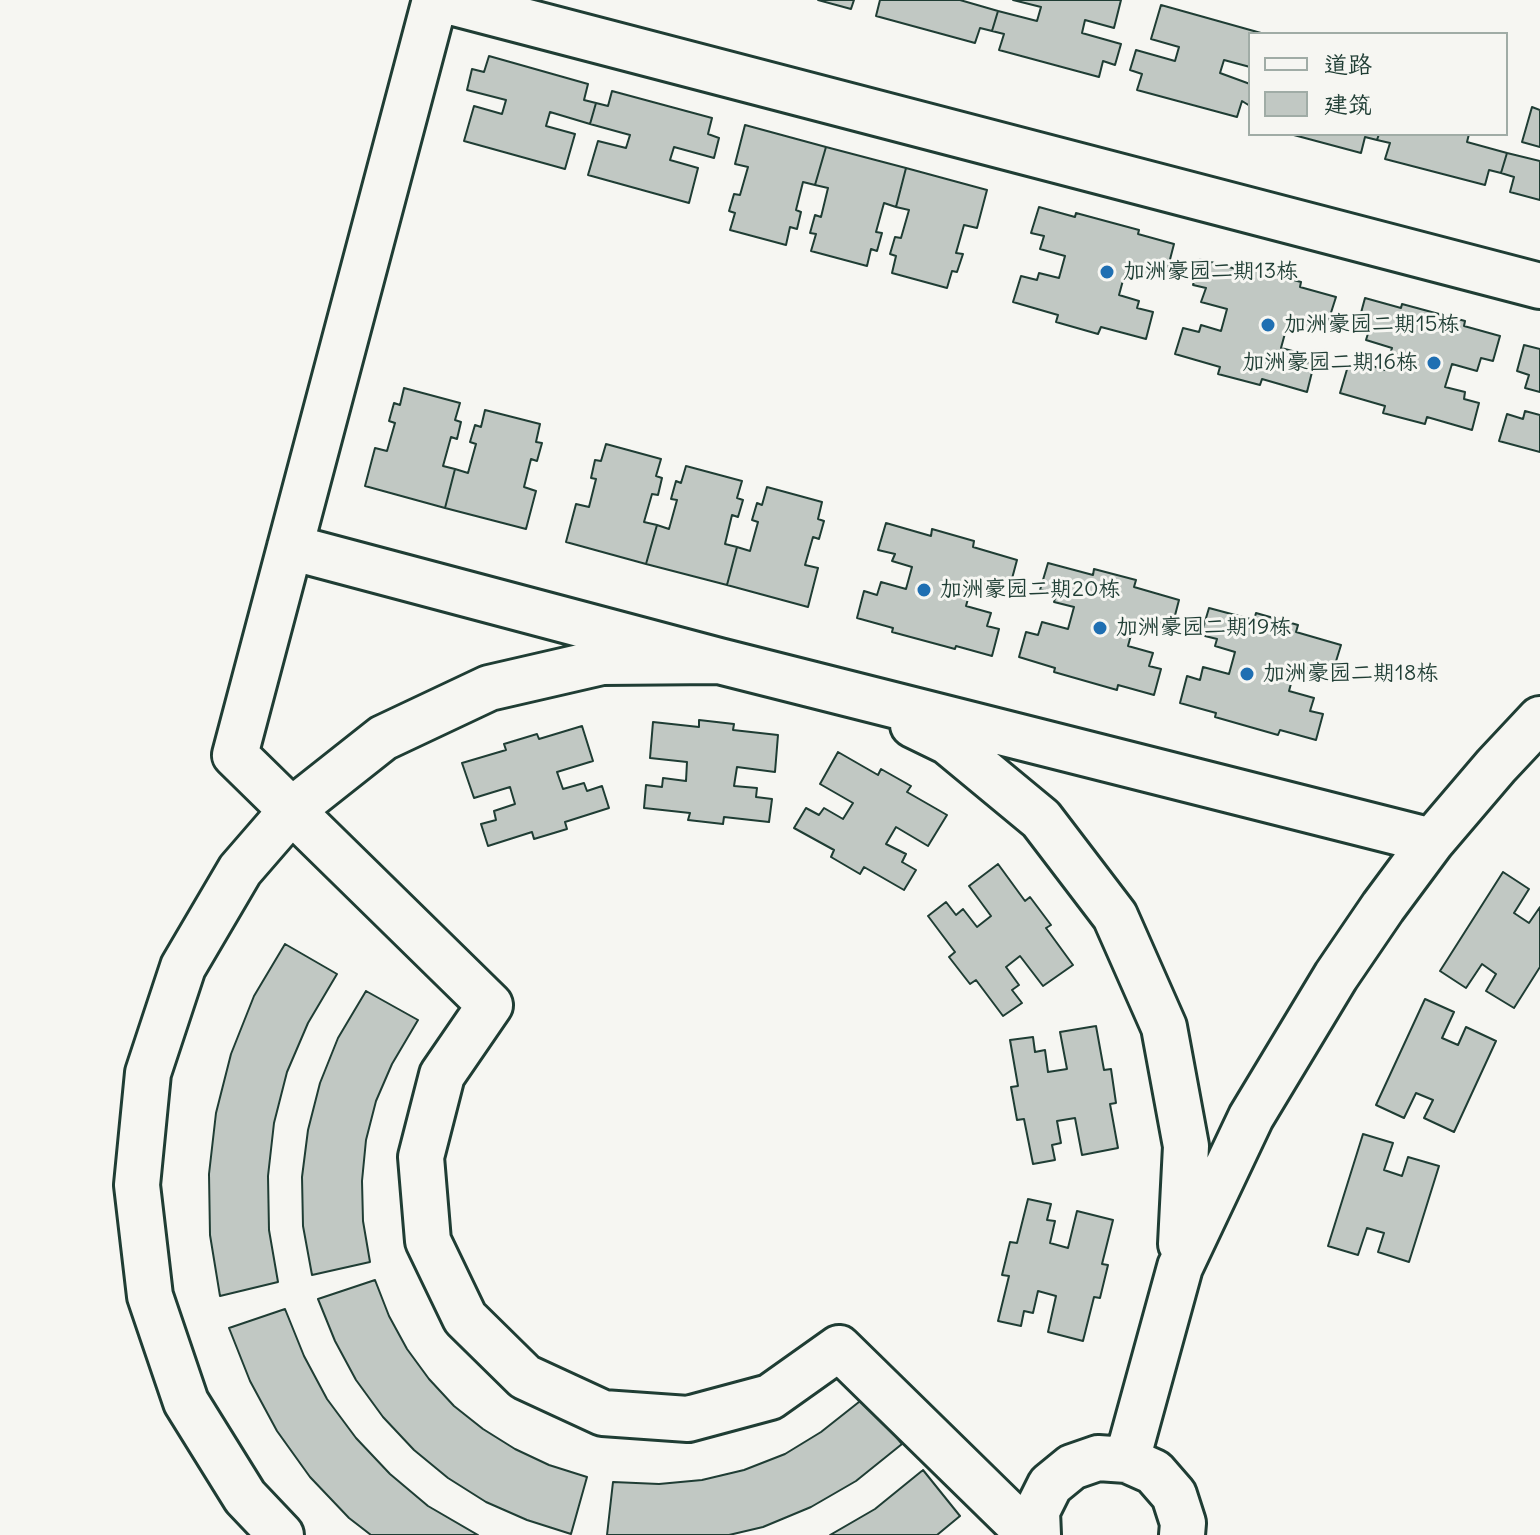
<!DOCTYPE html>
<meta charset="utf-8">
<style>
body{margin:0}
#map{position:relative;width:1540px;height:1535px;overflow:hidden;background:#f6f6f2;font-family:Delius,"LXGW WenKai TC",sans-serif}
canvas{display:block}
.legend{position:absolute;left:1248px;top:32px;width:260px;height:104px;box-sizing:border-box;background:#f6f6f2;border:2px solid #a0aca6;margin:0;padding:10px 14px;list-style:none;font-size:24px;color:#1f3d34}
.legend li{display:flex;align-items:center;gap:16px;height:40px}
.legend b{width:40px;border:2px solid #a0aca6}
</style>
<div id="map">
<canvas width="1540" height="1535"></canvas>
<ul class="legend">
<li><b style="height:10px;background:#f6f6f2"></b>道路</li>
<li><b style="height:22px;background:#c1c8c3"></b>建筑</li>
</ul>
</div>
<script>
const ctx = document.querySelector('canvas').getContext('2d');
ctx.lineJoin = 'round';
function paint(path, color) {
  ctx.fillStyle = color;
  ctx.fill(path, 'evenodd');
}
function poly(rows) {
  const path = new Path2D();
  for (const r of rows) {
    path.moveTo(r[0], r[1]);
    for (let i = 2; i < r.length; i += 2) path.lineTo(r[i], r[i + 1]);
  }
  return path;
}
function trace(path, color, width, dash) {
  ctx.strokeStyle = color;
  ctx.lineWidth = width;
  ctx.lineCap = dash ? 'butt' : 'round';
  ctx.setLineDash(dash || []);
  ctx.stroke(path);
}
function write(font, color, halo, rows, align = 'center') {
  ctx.font = font + ' Delius,"LXGW WenKai TC",sans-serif';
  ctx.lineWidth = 6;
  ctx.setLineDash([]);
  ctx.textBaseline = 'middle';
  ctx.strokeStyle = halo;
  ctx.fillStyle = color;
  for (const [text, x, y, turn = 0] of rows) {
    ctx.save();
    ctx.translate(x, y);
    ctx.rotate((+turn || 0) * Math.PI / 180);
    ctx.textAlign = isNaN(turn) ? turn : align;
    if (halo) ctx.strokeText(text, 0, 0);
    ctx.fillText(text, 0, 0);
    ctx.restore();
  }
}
const building = poly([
 [818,0,854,0,851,9,818,0],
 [880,0,960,0,998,11,992,31,980,28,975,43,876,16,880,0],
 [1013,0,1121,0,1114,28,1085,20,1082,33,1121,44,1115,65,1103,61,1099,77,999,50,1004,34,992,31,998,11,1037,21,1041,7,1013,0],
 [1161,5,1261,33,1250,34,1250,67,1224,60,1220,73,1250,84,1250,106,1242,101,1237,117,1137,90,1142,74,1130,70,1136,50,1175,61,1179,47,1151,39,1161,5],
 [489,56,588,84,584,100,596,103,590,124,550,112,546,126,575,134,565,169,464,141,474,106,502,114,506,100,467,90,472,69,484,72,489,56],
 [612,91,712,118,708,134,719,138,714,158,674,147,670,160,698,168,689,203,588,175,598,141,626,148,630,135,590,124,596,103,608,106,612,91],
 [1532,107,1540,110,1540,147,1522,142,1532,107],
 [745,125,826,147,815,185,803,182,796,210,801,212,797,229,790,227,786,245,730,230,735,213,729,211,734,194,740,195,748,167,735,164,745,125],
 [1290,134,1379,134,1377,140,1365,137,1361,153,1290,134],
 [1379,134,1469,134,1467,142,1507,153,1501,173,1489,170,1485,185,1385,159,1390,143,1377,140,1379,134],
 [826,147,906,168,896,207,884,203,876,232,882,233,877,251,871,249,867,266,811,251,816,234,810,233,815,215,821,217,828,188,815,185,826,147],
 [1507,153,1540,161,1540,200,1510,192,1514,177,1501,173,1507,153],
 [906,168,987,190,977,228,964,225,956,253,963,254,957,272,952,271,947,288,892,273,896,256,890,254,895,237,901,238,909,210,896,207,906,168],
 [1039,207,1075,217,1076,213,1139,230,1138,234,1174,244,1167,271,1154,267,1151,280,1125,273,1119,295,1139,301,1137,308,1153,312,1146,339,1101,327,1098,334,1056,322,1058,315,1013,302,1021,276,1037,280,1039,273,1059,278,1065,256,1040,249,1044,236,1031,233,1039,207],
 [1200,259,1236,269,1238,265,1301,282,1300,287,1336,297,1328,322,1316,319,1312,332,1287,326,1281,348,1300,353,1299,360,1314,364,1307,392,1262,379,1260,385,1218,374,1220,367,1175,354,1183,328,1199,332,1201,325,1221,331,1227,309,1201,302,1206,288,1193,285,1200,259],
 [1365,298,1401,308,1402,304,1465,321,1464,326,1500,336,1493,361,1481,358,1477,371,1452,364,1445,387,1465,392,1464,399,1479,403,1472,430,1427,417,1425,424,1383,413,1385,406,1340,393,1348,366,1364,371,1366,364,1385,370,1392,348,1366,340,1370,327,1358,324,1365,298],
 [1524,345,1540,349,1540,392,1525,388,1529,375,1517,371,1524,345],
 [404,388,460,403,455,420,461,422,457,439,451,437,443,466,455,469,445,508,365,486,375,448,387,451,395,423,389,421,394,403,400,405,404,388],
 [485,410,540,424,536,442,542,443,537,461,531,459,524,487,536,491,526,529,445,508,455,469,468,473,476,444,470,442,475,425,481,427,485,410],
 [1525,411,1540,415,1540,452,1499,441,1507,414,1523,419,1525,411],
 [606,444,661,459,656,476,662,478,658,495,652,494,644,522,657,525,646,564,566,542,576,504,589,507,596,479,591,478,595,460,601,461,606,444],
 [686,466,742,481,737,498,743,500,738,517,732,515,725,544,737,547,727,585,646,564,657,525,669,529,677,500,671,499,676,481,681,483,686,466],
 [767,487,822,502,818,519,824,521,819,539,813,537,805,565,818,568,808,607,727,585,737,547,750,551,758,522,752,520,757,503,762,505,767,487],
 [886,523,931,536,932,529,974,541,973,547,1017,560,1010,586,994,582,992,589,972,584,966,606,991,613,987,626,999,629,992,656,956,646,955,649,892,632,893,628,857,618,864,591,877,595,881,582,906,589,912,567,892,561,895,554,878,550,886,523],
 [1048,563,1093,575,1094,569,1136,580,1134,587,1179,600,1172,627,1155,622,1154,629,1134,624,1128,646,1153,653,1149,666,1161,669,1154,695,1118,685,1117,690,1054,672,1055,668,1019,657,1026,632,1038,635,1042,622,1068,629,1074,607,1054,602,1056,594,1040,590,1048,563],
 [1209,608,1254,620,1256,613,1298,625,1296,632,1341,645,1333,671,1317,667,1315,674,1295,669,1289,691,1314,698,1310,711,1323,714,1316,740,1280,730,1278,735,1215,717,1216,713,1180,703,1187,676,1200,680,1203,667,1229,674,1235,652,1215,646,1217,639,1201,635,1209,608],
 [699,720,734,724,733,730,778,735,775,772,737,767,734,786,757,788,756,797,772,799,769,822,724,817,723,824,688,820,690,813,644,808,646,785,662,787,663,778,686,781,687,762,650,758,653,722,699,727,699,720],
 [582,726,593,761,557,772,563,789,584,783,587,791,602,786,609,808,565,822,567,829,534,839,532,832,488,846,481,824,496,820,494,811,515,804,510,787,474,798,462,763,506,750,504,744,537,734,539,739,582,726],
 [838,752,878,775,881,769,911,786,907,792,947,815,928,846,896,827,886,844,906,854,902,862,916,870,904,890,864,867,860,874,831,857,834,850,794,828,806,808,819,815,824,808,843,819,853,803,820,784,838,752],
 [998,864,1025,901,1030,897,1051,925,1046,928,1073,965,1043,986,1020,956,1006,967,1019,985,1012,990,1022,1003,1003,1016,976,980,970,984,949,957,955,952,928,916,946,902,956,915,963,909,977,927,991,916,969,886,998,864],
 [1503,872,1529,889,1514,913,1529,923,1540,907,1540,967,1514,1008,1486,991,1496,974,1482,964,1466,988,1440,971,1503,872],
 [285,944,337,974,308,1023,287,1072,274,1123,268,1176,269,1230,278,1282,220,1296,210,1235,209,1174,216,1113,231,1054,254,996,285,944],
 [366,991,418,1020,392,1064,376,1101,366,1140,362,1181,363,1221,370,1262,312,1275,303,1226,302,1177,308,1130,320,1083,338,1038,366,991],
 [1425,999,1454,1012,1442,1038,1458,1045,1466,1027,1496,1041,1454,1132,1424,1118,1433,1100,1416,1093,1404,1118,1376,1105,1425,999],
 [1096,1026,1104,1070,1111,1069,1116,1103,1110,1104,1118,1148,1082,1155,1075,1118,1057,1121,1061,1143,1052,1145,1055,1160,1033,1164,1024,1119,1017,1120,1011,1087,1018,1086,1010,1040,1033,1037,1035,1052,1045,1050,1048,1072,1067,1069,1060,1032,1096,1026],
 [1363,1134,1393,1143,1384,1170,1402,1176,1408,1157,1439,1166,1409,1262,1378,1252,1384,1233,1367,1228,1358,1255,1328,1246,1363,1134],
 [1028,1199,1051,1204,1047,1220,1055,1221,1050,1243,1068,1248,1077,1211,1113,1220,1102,1264,1108,1265,1100,1298,1094,1297,1083,1341,1048,1332,1056,1296,1038,1291,1033,1313,1024,1311,1021,1326,998,1321,1009,1276,1002,1275,1010,1242,1017,1243,1028,1199],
 [375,1280,389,1316,407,1349,429,1379,454,1406,483,1429,515,1449,549,1465,587,1477,571,1534,527,1520,486,1502,448,1478,414,1450,383,1417,356,1380,335,1341,318,1299,375,1280],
 [285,1309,304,1356,327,1399,356,1438,390,1474,428,1506,478,1535,371,1535,349,1518,310,1477,277,1431,250,1381,229,1328,285,1309],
 [864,1398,902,1444,856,1481,811,1507,763,1527,729,1535,607,1535,613,1482,659,1484,702,1480,744,1470,785,1454,821,1432,864,1398],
 [923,1470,960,1516,937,1535,830,1535,875,1509,923,1470]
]);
const minor = poly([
 [435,0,235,755,490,1005,442,1075,421,1157,428,1241,465,1318,525,1377,603,1413,688,1419,770,1397,839,1348,1030,1535],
 [443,0,1540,286],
 [290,547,719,661,1432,841],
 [913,725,948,742,1041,819,1115,916,1164,1027,1186,1146,1181,1244],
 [1127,1460,1180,1267,1251,1117,1336,976,1383,907,1432,841,1496,766,1540,719],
 [281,1535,245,1497,186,1402,150,1296,137,1185,148,1073,183,967,240,870,292,810,383,738,489,688,602,662,719,661],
 [1038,1535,1037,1511,1050,1485,1072,1467,1098,1458,1127,1460,1154,1472,1174,1495,1183,1523,1182,1535]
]);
const markers = [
 [1107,272,8,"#1f6fb2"],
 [1268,325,8,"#1f6fb2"],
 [1434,363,8,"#1f6fb2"],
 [924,590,8,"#1f6fb2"],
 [1100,628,8,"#1f6fb2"],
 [1247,674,8,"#1f6fb2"]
];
const poiNames = [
 ["加洲豪园二期13栋",1123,272],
 ["加洲豪园二期15栋",1284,325],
 ["加洲豪园二期16栋",1418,363,"right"],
 ["加洲豪园二期20栋",940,590],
 ["加洲豪园二期19栋",1116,628],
 ["加洲豪园二期18栋",1263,674]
];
paint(building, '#c1c8c3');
trace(building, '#1f3d34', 2);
trace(minor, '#1f3d34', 50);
trace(minor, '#f6f6f2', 44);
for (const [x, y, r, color] of markers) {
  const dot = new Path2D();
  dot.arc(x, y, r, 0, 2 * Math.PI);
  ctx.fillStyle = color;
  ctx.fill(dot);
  trace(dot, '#f6f6f2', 3);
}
write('22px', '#1f3d34', '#f6f6f2', poiNames, 'left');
</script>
